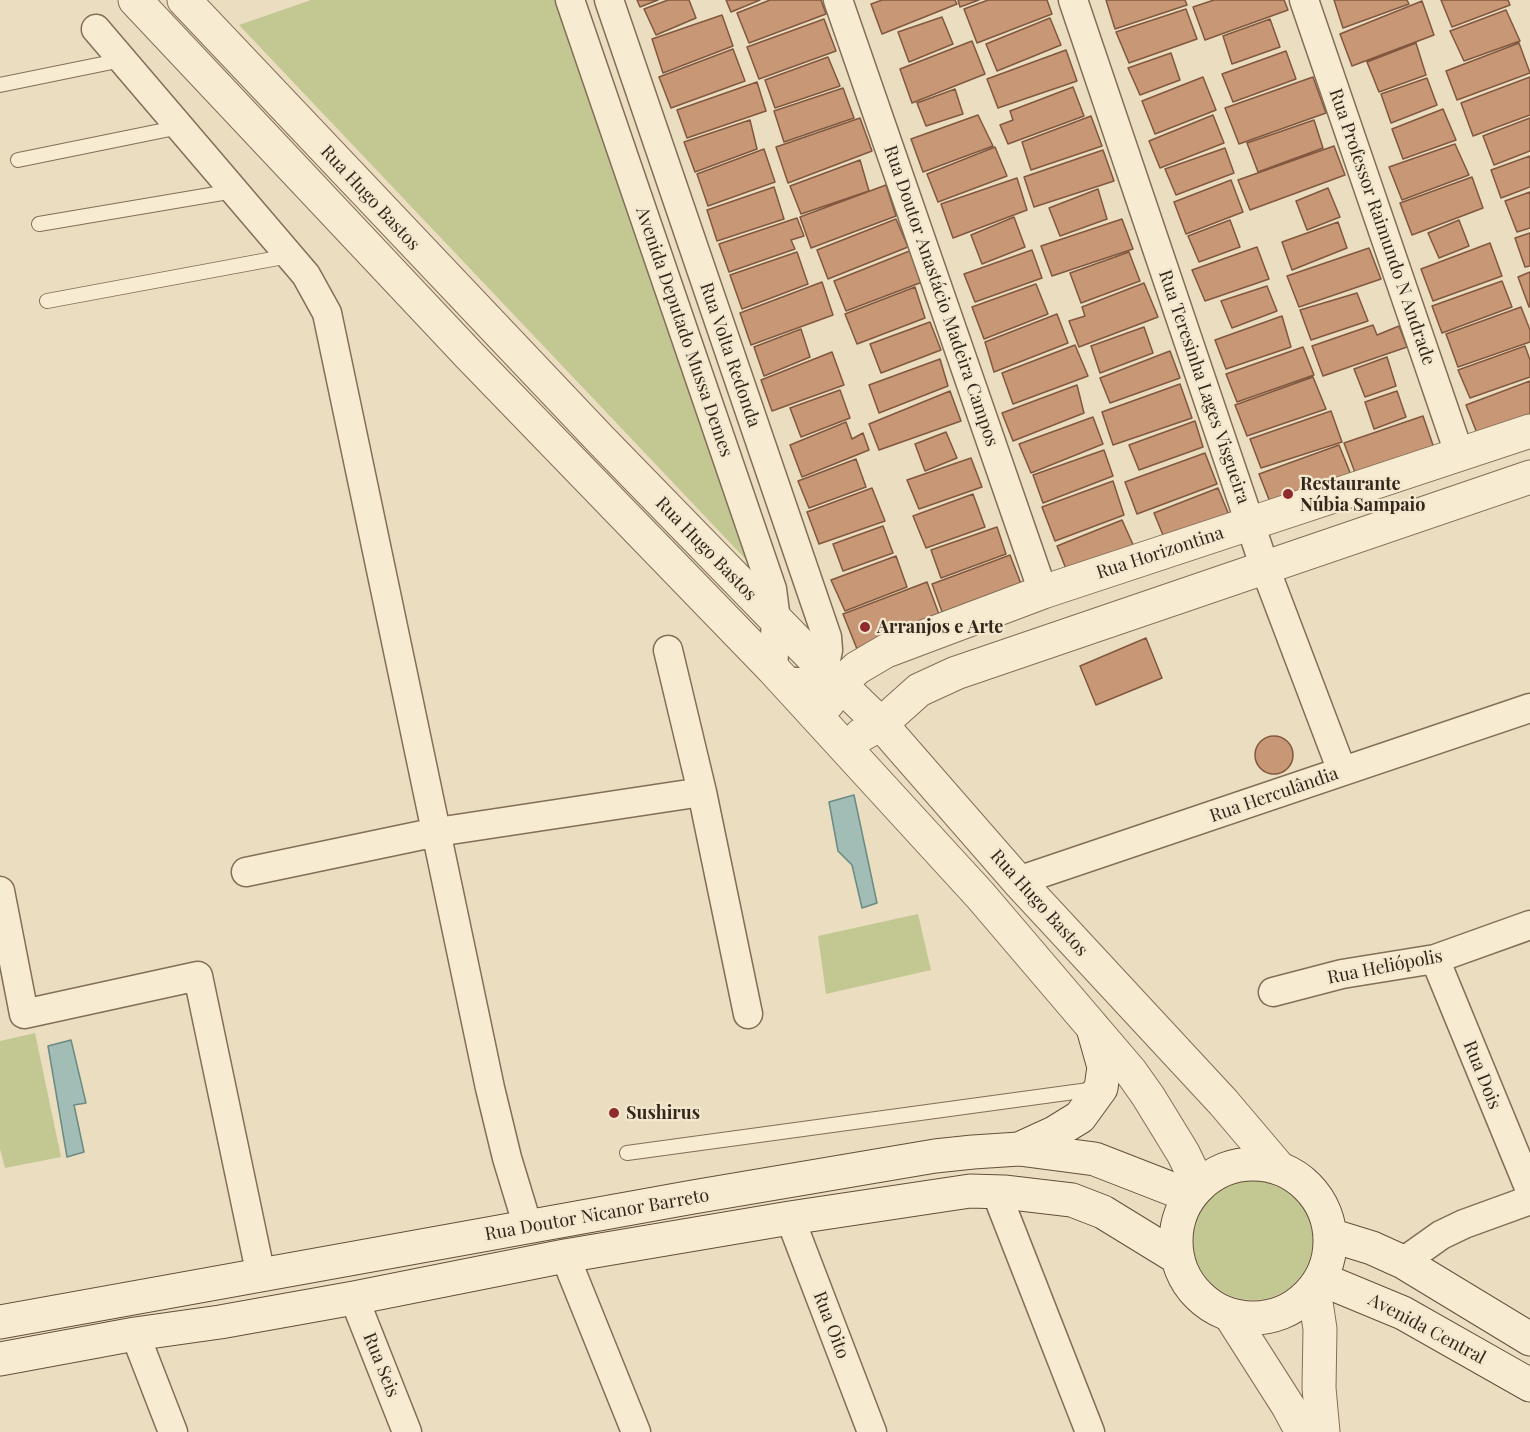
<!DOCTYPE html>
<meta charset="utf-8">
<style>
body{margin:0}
canvas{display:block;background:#ebddbf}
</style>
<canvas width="1530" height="1432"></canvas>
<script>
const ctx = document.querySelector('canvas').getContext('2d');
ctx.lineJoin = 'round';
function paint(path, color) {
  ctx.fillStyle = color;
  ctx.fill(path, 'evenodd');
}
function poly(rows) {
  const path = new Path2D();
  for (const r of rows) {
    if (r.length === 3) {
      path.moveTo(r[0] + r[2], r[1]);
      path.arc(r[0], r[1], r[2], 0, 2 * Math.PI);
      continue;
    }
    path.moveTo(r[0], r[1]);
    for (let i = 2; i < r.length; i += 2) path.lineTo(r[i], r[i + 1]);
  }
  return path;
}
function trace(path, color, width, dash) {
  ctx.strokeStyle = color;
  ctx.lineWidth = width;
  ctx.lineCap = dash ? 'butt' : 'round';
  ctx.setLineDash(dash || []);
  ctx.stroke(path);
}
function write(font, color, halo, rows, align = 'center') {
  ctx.font = font + ' "Playfair Display",serif';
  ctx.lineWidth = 4.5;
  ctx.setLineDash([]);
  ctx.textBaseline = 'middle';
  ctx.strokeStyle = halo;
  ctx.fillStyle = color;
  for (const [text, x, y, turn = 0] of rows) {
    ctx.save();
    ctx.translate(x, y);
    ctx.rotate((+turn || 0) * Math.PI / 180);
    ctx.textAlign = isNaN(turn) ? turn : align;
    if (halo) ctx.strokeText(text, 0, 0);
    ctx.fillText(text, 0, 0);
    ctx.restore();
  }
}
const green = poly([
 [311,0,559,0,754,568,239,25],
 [918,914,931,970,826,994,818,936],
 [35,1033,61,1157,5,1168,0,1149,0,1041],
 [1253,1240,60]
]);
const water = poly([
 [854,795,877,903,862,908,852,865,838,851,829,802,854,795],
 [71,1040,86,1103,74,1105,84,1152,67,1157,48,1046,71,1040]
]);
const building = poly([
 [637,0,658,0,640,7,637,0],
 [668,0,689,0,696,18,656,35,644,9,668,0],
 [726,0,760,0,731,12,726,0],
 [770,0,821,0,826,14,749,43,737,13,770,0],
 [882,0,955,0,957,4,882,34,871,4,882,0],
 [958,0,979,0,960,7,958,0],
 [988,0,1047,0,1052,14,977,43,964,9,988,0],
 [1106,0,1185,0,1187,5,1115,29,1106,0],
 [1214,0,1284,0,1288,10,1205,40,1193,7,1214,0],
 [1334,0,1407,0,1409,4,1343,28,1334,0],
 [1441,0,1508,0,1510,5,1452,27,1441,0],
 [1422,1,1434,35,1352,66,1340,34,1422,1],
 [1186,9,1197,39,1129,63,1116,32,1186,9],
 [1506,10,1520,41,1464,61,1450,31,1506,10],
 [722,15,733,46,663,73,652,39,722,15],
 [942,17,953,44,909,62,898,32,942,17],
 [1050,18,1061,45,997,71,986,44,1050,18],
 [824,19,836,51,759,79,747,47,824,19],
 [1270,19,1280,47,1232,64,1223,36,1270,19],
 [972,41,985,74,912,103,900,69,972,41],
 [1416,43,1426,75,1379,92,1367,62,1416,43],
 [1519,43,1530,73,1457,100,1446,71,1519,43],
 [733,49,745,81,671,108,659,77,733,49],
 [1066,50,1077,81,998,108,987,79,1066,50],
 [1286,51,1296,79,1233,102,1222,74,1286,51],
 [1171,53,1180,80,1140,95,1128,68,1171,53],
 [828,57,840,86,775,108,765,80,828,57],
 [1203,77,1216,110,1155,134,1142,101,1203,77],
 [1313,77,1326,113,1239,144,1225,108,1313,77],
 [1530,77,1530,115,1473,136,1461,103,1530,77],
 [1427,78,1437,105,1391,123,1381,94,1427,78],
 [757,82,766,111,687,138,677,110,757,82],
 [1073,87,1084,116,1008,144,1000,125,1013,120,1010,111,1073,87],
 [843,88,854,118,784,142,774,111,843,88],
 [955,89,963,114,926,126,917,103,955,89],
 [1443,109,1456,140,1403,159,1392,129,1443,109],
 [978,115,993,146,923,172,911,139,978,115],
 [1213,115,1224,143,1160,168,1149,141,1213,115],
 [1091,116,1102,146,1031,170,1022,142,1091,116],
 [860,118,872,151,788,183,776,147,860,118],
 [1530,118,1530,151,1494,165,1483,136,1530,118],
 [750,120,757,149,695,172,684,142,750,120],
 [1314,120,1323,148,1258,172,1247,143,1314,120],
 [1455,144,1469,175,1402,200,1389,167,1455,144],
 [1334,146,1345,175,1250,210,1238,180,1334,146],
 [995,147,1007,176,938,202,927,174,995,147],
 [1225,148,1234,173,1176,195,1165,169,1225,148],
 [764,149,775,182,708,206,697,174,764,149],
 [1103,150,1114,181,1034,207,1024,177,1103,150],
 [1530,156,1530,187,1501,198,1491,170,1530,156],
 [860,160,869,191,801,214,790,186,860,160],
 [1472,177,1483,208,1412,235,1400,203,1472,177],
 [1017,178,1027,210,953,238,941,204,1017,178],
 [1231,180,1243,212,1186,234,1174,202,1231,180],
 [886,185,896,216,811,248,800,217,886,185],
 [774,187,784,219,717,241,707,210,774,187],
 [1328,188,1340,217,1307,230,1296,201,1328,188],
 [1098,189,1107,219,1060,236,1049,208,1098,189],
 [1530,192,1530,228,1517,232,1505,201,1530,192],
 [1014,217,1025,247,982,264,971,235,1014,217],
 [797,218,804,236,791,240,795,249,729,272,719,244,797,218],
 [896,219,908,247,828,279,817,250,896,219],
 [1122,219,1133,249,1052,276,1041,246,1122,219],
 [1230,220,1240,247,1199,262,1188,236,1230,220],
 [1459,220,1469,246,1439,258,1428,233,1459,220],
 [1338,222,1347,248,1292,270,1282,242,1338,222],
 [1530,233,1530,266,1525,267,1515,238,1530,233],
 [1490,243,1502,276,1433,301,1421,269,1490,243],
 [1257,247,1269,279,1205,301,1192,270,1257,247],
 [1369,248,1381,279,1299,307,1287,276,1369,248],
 [912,250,925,281,846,311,834,281,912,250],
 [1032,250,1042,278,975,302,964,274,1032,250],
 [797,252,808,284,742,309,730,275,797,252],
 [1129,252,1140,281,1081,303,1070,273,1129,252],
 [1530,272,1530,307,1529,307,1518,277,1530,272],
 [1502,281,1512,307,1442,333,1432,306,1502,281],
 [822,282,833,315,751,345,740,313,822,282],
 [1144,283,1158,317,1079,347,1069,321,1085,316,1082,307,1144,283],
 [1036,284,1048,314,984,339,972,307,1036,284],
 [1267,286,1277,311,1232,328,1221,301,1267,286],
 [915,287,925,318,857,344,845,314,915,287],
 [1357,293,1368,321,1311,340,1300,310,1357,293],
 [1521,307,1530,330,1530,342,1458,367,1446,334,1521,307],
 [1057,314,1068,343,994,372,985,342,1057,314],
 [1282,316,1291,347,1226,369,1215,340,1282,316],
 [930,322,941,350,881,373,870,344,930,322],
 [1373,325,1377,335,1399,326,1407,347,1323,376,1312,346,1373,325],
 [1144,327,1153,353,1100,373,1091,346,1144,327],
 [801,329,810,357,764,376,754,347,801,329],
 [1075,345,1088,376,1013,404,1002,373,1075,345],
 [1525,346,1530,360,1530,377,1470,398,1458,370,1525,346],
 [1303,347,1314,375,1237,402,1226,374,1303,347],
 [1170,351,1180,378,1110,403,1100,378,1170,351],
 [832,352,844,385,772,411,761,380,832,352],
 [1387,357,1396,386,1365,397,1354,369,1387,357],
 [940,359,948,386,879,413,869,385,940,359],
 [1313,377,1326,409,1247,436,1235,405,1313,377],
 [1530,381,1530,423,1480,441,1466,405,1530,381],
 [1180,384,1192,418,1113,445,1102,412,1180,384],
 [1077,385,1084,413,1013,441,1002,413,1077,385],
 [840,390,850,418,801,437,790,408,840,390],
 [950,391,961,421,879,450,869,424,950,391],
 [1397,391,1406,417,1374,429,1365,402,1397,391],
 [1331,411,1342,442,1261,468,1250,439,1331,411],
 [1423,416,1435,451,1357,478,1344,443,1423,416],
 [1093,417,1103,444,1031,473,1019,444,1093,417],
 [1195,421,1203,447,1139,470,1129,445,1195,421],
 [846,422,852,439,863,433,869,450,802,477,790,445,846,422],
 [946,432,957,458,925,471,915,444,946,432],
 [1339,445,1353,480,1272,507,1259,474,1339,445],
 [1104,450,1113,476,1043,503,1033,475,1104,450],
 [1205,453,1217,484,1137,514,1125,482,1205,453],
 [971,458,982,487,919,509,907,480,971,458],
 [856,459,866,487,809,508,798,481,856,459],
 [1113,481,1124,515,1055,541,1042,507,1113,481],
 [872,488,885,521,819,544,807,512,872,488],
 [1218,488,1231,520,1167,545,1154,513,1218,488],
 [973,494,985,527,926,548,913,516,973,494],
 [1122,520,1135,549,1068,574,1057,546,1122,520],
 [883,526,893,553,843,571,833,544,883,526],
 [997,527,1006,554,941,578,931,550,997,527],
 [1010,555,1023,589,945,620,932,584,1010,555],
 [896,556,907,587,845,611,831,580,896,556],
 [927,582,940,617,857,649,843,614,927,582],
 [1146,638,1162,678,1096,705,1080,666,1146,638],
 [1274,755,19]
]);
const service = poly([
 [0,85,122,60],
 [18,160,180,127],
 [39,224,234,191],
 [47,301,289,256],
 [627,1153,1096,1089]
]);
const minor = poly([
 [570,0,772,589,776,620,773,669],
 [609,0,827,637,828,650,824,669,805,682,784,682],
 [838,0,1043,592],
 [1073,0,1265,568,1342,771],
 [1304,0,1459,453],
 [96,29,306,275,327,313,490,1088,507,1158,528,1227],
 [668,650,702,792,748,1014],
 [246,872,437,832,702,792],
 [1018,881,1530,708],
 [0,891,24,1014,198,976,261,1276],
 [1435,959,1530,1190],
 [1273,992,1342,974,1435,959,1530,925],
 [996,1192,1090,1432],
 [790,1218,872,1432],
 [565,1256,636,1432],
 [1403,1262,1441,1235,1464,1224,1530,1200],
 [354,1298,407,1432],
 [135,1334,173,1432]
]);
const tertiary = poly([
 [135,0,470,356,773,669,980,895,1131,1072,1148,1096,1183,1153,1199,1186],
 [184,0,601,440,824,669,881,724,1018,881,1223,1102,1279,1168],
 [828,703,840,684,857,668,886,651,1043,592,1530,431],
 [861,735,881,724,919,690,956,673,1530,477],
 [1314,1289,1320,1329,1319,1388,1323,1432],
 [1230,1315,1288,1406,1302,1432]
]);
const secondary = poly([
 [1019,1149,1054,1133,1080,1117,1101,1088,1104,1067,1093,1028],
 [1253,1241,77],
 [1330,1235,1372,1248,1403,1262,1530,1339],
 [1321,1279,1403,1313,1530,1385],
 [0,1322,693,1197,935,1156,973,1152,1019,1149,1095,1159,1190,1196],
 [0,1359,135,1334,220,1322,354,1298,565,1256,790,1218,970,1191,1004,1192,1072,1200,1103,1212,1178,1258]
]);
const markers = [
 [1288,494,6,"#8f2b2d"],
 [865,627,6,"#8f2b2d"],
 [614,1113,6,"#8f2b2d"]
];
const streetNames = [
 ["Rua Hugo Bastos",370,198,47],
 ["Rua Professor Raimundo N Andrade",1382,227,71],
 ["Rua Doutor Anastácio Madeira Campos",941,296,71],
 ["Avenida Deputado Mussa Demes",684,332,71],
 ["Rua Volta Redonda",730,355,71],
 ["Rua Teresinha Lages Visgueira",1204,387,71],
 ["Rua Hugo Bastos",706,549,46],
 ["Rua Horizontina",1160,553,-18],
 ["Rua Herculândia",1274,795,-19],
 ["Rua Hugo Bastos",1039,903,48],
 ["Rua Heliópolis",1385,967,-11],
 ["Rua Dois",1482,1075,68],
 ["Rua Doutor Nicanor Barreto",597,1215,-10],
 ["Rua Oito",831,1325,69],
 ["Avenida Central",1427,1329,28],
 ["Rua Seis",381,1365,68]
];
const poiNames = [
 ["Restaurante",1300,484],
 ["Núbia Sampaio",1300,505],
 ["Arranjos e Arte",877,627],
 ["Sushirus",626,1113]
];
paint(green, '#c3c893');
paint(water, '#a2bdb5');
trace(water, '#6a8a82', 1.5);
paint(building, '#c89776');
trace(building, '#81583f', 1.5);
trace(service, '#836e58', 16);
trace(minor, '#836e58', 31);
trace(tertiary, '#836e58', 35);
trace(secondary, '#644f3b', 35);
trace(service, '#f7ebd1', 14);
trace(minor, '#f7ebd1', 28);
trace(tertiary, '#f7ebd1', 33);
trace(secondary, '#f7ebd1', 33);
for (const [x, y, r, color] of markers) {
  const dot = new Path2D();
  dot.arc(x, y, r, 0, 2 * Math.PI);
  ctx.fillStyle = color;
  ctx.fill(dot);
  trace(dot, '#f3e8ce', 2);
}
write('18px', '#33271c', '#f3e8ce', streetNames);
write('bold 18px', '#33271c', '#f3e8ce', poiNames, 'left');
</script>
